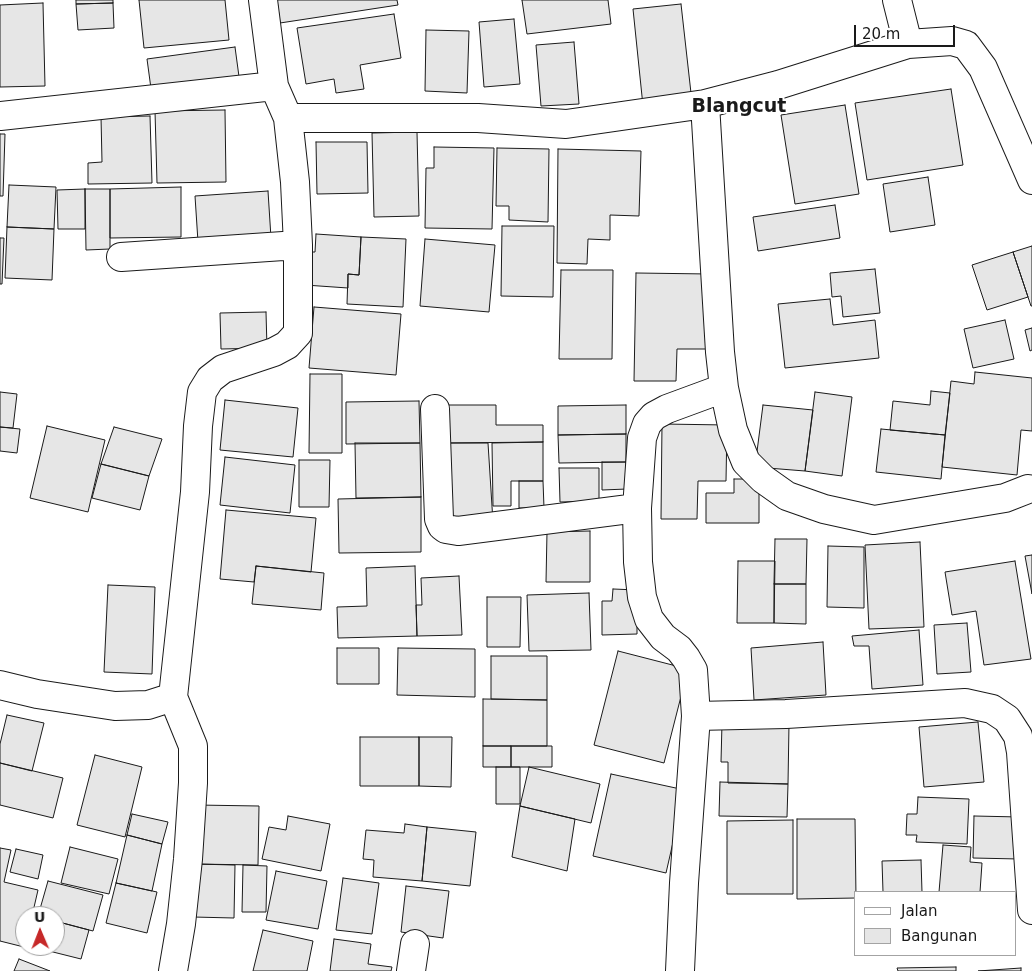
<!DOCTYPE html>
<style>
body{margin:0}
#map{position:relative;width:1032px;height:971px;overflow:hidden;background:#fff;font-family:"DejaVu Sans",sans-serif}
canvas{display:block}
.legend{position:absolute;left:854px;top:891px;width:162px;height:65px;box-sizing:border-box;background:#fff;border:1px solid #a3a3a3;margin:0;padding:6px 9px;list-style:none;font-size:15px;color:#1a1a1a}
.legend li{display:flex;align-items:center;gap:10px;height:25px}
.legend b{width:25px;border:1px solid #a3a3a3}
.north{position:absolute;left:15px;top:906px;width:50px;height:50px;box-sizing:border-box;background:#fff;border:1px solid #a3a3a3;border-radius:50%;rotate:359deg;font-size:14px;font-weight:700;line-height:20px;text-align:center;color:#1a1a1a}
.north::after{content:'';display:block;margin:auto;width:18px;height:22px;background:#c62828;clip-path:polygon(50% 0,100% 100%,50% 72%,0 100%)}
.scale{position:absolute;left:854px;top:25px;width:101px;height:22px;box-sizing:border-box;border:2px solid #1a1a1a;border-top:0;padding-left:6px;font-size:15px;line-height:18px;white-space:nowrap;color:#1a1a1a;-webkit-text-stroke:4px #fff;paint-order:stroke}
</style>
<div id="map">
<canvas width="1032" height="971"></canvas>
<ul class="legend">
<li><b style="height:6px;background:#fff"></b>Jalan</li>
<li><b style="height:14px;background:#e6e6e6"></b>Bangunan</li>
</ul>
<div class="north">U</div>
<div class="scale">20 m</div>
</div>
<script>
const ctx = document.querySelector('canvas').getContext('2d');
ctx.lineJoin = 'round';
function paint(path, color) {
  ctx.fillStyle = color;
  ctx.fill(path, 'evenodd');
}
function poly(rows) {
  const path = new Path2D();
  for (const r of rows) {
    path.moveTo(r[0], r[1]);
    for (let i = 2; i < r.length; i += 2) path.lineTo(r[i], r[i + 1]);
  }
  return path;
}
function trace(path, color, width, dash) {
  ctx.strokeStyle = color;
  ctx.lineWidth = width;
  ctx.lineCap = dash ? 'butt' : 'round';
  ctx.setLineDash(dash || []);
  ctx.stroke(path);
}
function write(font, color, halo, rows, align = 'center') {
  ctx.font = font + ' "DejaVu Sans",sans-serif';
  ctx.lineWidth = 4;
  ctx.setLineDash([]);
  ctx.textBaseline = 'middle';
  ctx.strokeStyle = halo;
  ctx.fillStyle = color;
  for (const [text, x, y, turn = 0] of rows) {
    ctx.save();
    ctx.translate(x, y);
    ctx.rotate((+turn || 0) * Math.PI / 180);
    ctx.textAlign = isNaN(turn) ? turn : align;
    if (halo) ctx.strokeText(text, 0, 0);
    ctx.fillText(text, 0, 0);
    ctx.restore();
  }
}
const building = poly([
 [76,0,113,0,113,3,76,4,76,0],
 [139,0,225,0,229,40,144,48,139,0],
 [277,0,397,0,398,5,280,23,277,0],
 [522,0,608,0,611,24,527,34,522,0],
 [43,3,45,86,0,87,0,5,43,3],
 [113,3,114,28,78,30,76,4,113,3],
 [681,4,692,102,643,106,633,9,681,4],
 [394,14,401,58,360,65,364,89,336,93,334,79,306,84,297,28,394,14],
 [514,19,520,84,484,87,479,22,514,19],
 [426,30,469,31,467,93,425,91,426,30],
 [574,42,579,104,541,106,536,45,574,42],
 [235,47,240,84,152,96,147,59,235,47],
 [951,89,963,165,867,180,855,103,951,89],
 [845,105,859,194,795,204,781,115,845,105],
 [225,110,226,182,157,183,155,111,225,110],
 [150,116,152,183,88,184,88,163,102,162,101,117,150,116],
 [417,132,419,216,374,217,372,133,417,132],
 [0,134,5,134,3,196,0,196,0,134],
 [316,142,367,142,368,193,317,194,316,142],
 [434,147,494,148,492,229,425,228,426,168,434,168,434,147],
 [497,148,549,149,548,222,509,220,509,206,496,206,497,148],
 [558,149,641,151,639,216,610,215,610,240,588,239,587,264,557,263,558,149],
 [928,177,935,225,890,232,883,184,928,177],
 [9,185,56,187,54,229,7,227,9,185],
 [181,187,181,237,110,238,110,189,181,187],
 [85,189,85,229,58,229,57,190,85,189],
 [85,189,110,189,110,249,86,250,85,189],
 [268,191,271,238,198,242,195,196,268,191],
 [835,205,840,238,758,251,753,217,835,205],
 [502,226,554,226,553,297,501,296,502,226],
 [7,227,54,229,52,280,5,278,7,227],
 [316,234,361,237,359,275,348,274,348,288,305,285,306,252,315,252,316,234],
 [361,237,406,239,403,307,347,304,348,274,359,275,361,237],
 [0,238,4,238,2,284,0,284,0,238],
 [425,239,495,245,489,312,420,306,425,239],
 [1032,246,1032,306,1031,306,1013,252,1032,246],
 [1013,252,1028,297,987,310,972,265,1013,252],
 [875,269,880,313,843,317,841,296,832,297,830,273,875,269],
 [561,270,613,270,612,359,559,359,561,270],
 [636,273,709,274,708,349,677,349,676,381,634,381,636,273],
 [830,299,833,325,875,320,879,358,785,368,778,304,830,299],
 [314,307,401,314,396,375,309,368,314,307],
 [266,312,267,348,221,349,220,313,266,312],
 [1005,320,1014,359,973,368,964,329,1005,320],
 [1032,328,1032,350,1030,351,1025,330,1032,328],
 [975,372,1032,378,1032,431,1021,430,1017,475,942,467,951,381,974,384,975,372],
 [310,374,342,374,342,453,309,453,310,374],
 [931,391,950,393,945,435,890,430,893,401,930,405,931,391],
 [0,392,17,394,13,428,0,427,0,392],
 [815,392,852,397,842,476,805,471,815,392],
 [225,400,298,408,293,457,220,450,225,400],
 [419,401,420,443,346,444,346,402,419,401],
 [445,405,496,405,496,425,543,425,543,442,445,443,445,405],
 [626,405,626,434,558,435,558,406,626,405],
 [763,405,813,410,805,471,755,467,763,405],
 [662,424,727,425,726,481,698,481,697,519,661,519,662,424],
 [47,426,105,440,88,512,30,498,47,426],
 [0,427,20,429,17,453,0,451,0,427],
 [114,427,162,439,149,476,101,464,114,427],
 [881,429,945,435,941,479,876,472,881,429],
 [626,434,626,462,559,463,558,435,626,434],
 [543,442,543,481,511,481,511,506,493,506,492,443,543,442],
 [355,443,420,443,421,497,356,498,355,443],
 [445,443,488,443,493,522,450,523,445,443],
 [225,457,295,465,290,513,220,505,225,457],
 [299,460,330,460,329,507,299,507,299,460],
 [602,462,626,462,627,489,602,490,602,462],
 [101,464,149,476,140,510,92,498,101,464],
 [559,468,599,468,599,501,560,502,559,468],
 [734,479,759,479,759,523,706,523,706,493,734,493,734,479],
 [519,481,543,481,544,508,519,508,519,481],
 [421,497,421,552,339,553,338,499,421,497],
 [226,510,316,518,311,572,256,566,254,582,220,579,226,510],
 [590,531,590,582,546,582,547,532,590,531],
 [775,539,807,539,806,584,774,584,775,539],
 [920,542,924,627,869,629,865,545,920,542],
 [828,546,864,547,864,608,827,607,828,546],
 [1032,555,1032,594,1025,556,1032,555],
 [738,561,775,561,774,623,737,623,738,561],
 [1015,561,1031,659,984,665,976,611,952,615,945,572,1015,561],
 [256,566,324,573,321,610,252,604,256,566],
 [415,566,417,636,338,638,337,607,367,606,366,568,415,566],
 [459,576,462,635,417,636,416,605,422,605,421,578,459,576],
 [774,584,806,584,806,624,774,623,774,584],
 [108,585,155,587,152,674,104,672,108,585],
 [613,589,637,590,637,634,602,635,602,601,612,601,613,589],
 [589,593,591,650,529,651,527,595,589,593],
 [487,597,521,597,520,647,487,647,487,597],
 [967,623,971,672,937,674,934,625,967,623],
 [919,630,923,685,872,689,869,646,854,646,852,636,919,630],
 [823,642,826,695,754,700,751,648,823,642],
 [337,648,379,648,379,684,337,684,337,648],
 [398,648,475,649,475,697,397,695,398,648],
 [618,651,688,669,664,763,594,745,618,651],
 [491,656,547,656,547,700,491,699,491,656],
 [483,699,547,700,547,746,483,746,483,699],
 [7,715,44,723,32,771,0,763,0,744,7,715],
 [978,722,984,782,924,787,919,727,978,722],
 [722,723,789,724,788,784,728,783,728,762,721,762,722,723],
 [360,737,419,737,419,786,360,786,360,737],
 [419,737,452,737,451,787,419,786,419,737],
 [483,746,511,746,511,767,483,767,483,746],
 [511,746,552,746,552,767,511,767,511,746],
 [95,755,142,767,125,837,77,825,95,755],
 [0,763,63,778,53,818,0,805,0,763],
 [496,767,520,767,520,804,496,804,496,767],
 [529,767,600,784,591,823,520,806,529,767],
 [611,774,685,790,666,873,593,856,611,774],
 [720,782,788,784,787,817,719,816,720,782],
 [918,797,969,799,967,844,916,842,917,835,906,835,907,814,917,814,918,797],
 [196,805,259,806,258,865,194,864,196,805],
 [520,806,575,819,567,871,512,857,520,806],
 [132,814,168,822,162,844,127,835,132,814],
 [288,816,330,824,321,871,262,859,269,827,286,830,288,816],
 [974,816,1020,817,1019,859,973,858,974,816],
 [797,819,855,819,856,898,797,899,797,819],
 [793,820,793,894,727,894,727,821,793,820],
 [405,824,427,827,422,881,373,877,374,860,363,859,366,830,404,833,405,824],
 [427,827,476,832,470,886,422,881,427,827],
 [127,835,162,844,152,891,116,883,127,835],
 [943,845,971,847,970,862,982,863,980,892,939,892,943,845],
 [70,847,118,859,109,894,61,883,70,847],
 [0,848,11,850,4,882,38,890,32,916,25,916,24,947,0,941,0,848],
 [16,849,43,855,38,879,10,872,16,849],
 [921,860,922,892,883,892,882,861,921,860],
 [194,864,235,865,234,918,193,917,194,864],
 [243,865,267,866,266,912,242,912,243,865],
 [276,871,327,881,318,929,266,920,276,871],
 [343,878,379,883,372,934,336,930,343,878],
 [48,881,103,895,93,931,55,921,55,916,38,916,48,881],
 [116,883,157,892,147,933,106,923,116,883],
 [406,886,449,891,443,938,401,932,406,886],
 [55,921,89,930,81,959,29,946,55,946,55,921],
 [263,930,313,941,307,971,253,971,263,930],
 [334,939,371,944,368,964,392,967,391,971,330,971,334,939],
 [19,959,50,971,14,971,19,959],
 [956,967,956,971,898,971,897,968,956,967],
 [1021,968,1021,971,978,971,1021,968]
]);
const minor = poly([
 [897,0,908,44],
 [0,116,274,86],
 [288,118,478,118,566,124,705,104,778,85,908,44,952,41,966,45,983,68,1032,180],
 [121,257,298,245],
 [724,388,733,430,746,462,763,479,787,496,824,509,874,520,1005,498,1028,489],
 [435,409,439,519,442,526,446,529,458,531,637,508],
 [0,685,37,694,115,706,148,705,173,697],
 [696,716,786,714,965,703,992,709,1007,719,1018,736,1021,752,1032,910],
 [173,971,181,924,188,859,193,783,193,746,173,697,195,492,198,426,202,392,210,379,223,369,274,352,287,345,298,333,298,245,295,182,288,118,274,86,263,0],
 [411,971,415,944],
 [680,971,684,883,696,716,693,670,686,658,679,649,663,637,649,619,642,597,638,562,637,508,642,438,647,424,654,416,667,409,724,388,720,352,705,104]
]);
const quarterNames = [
 ["Blangcut",739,107]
];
paint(building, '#e6e6e6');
trace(building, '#1a1a1a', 1);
trace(minor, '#1a1a1a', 30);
trace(minor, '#fff', 28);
write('bold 19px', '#1a1a1a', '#fff', quarterNames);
</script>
